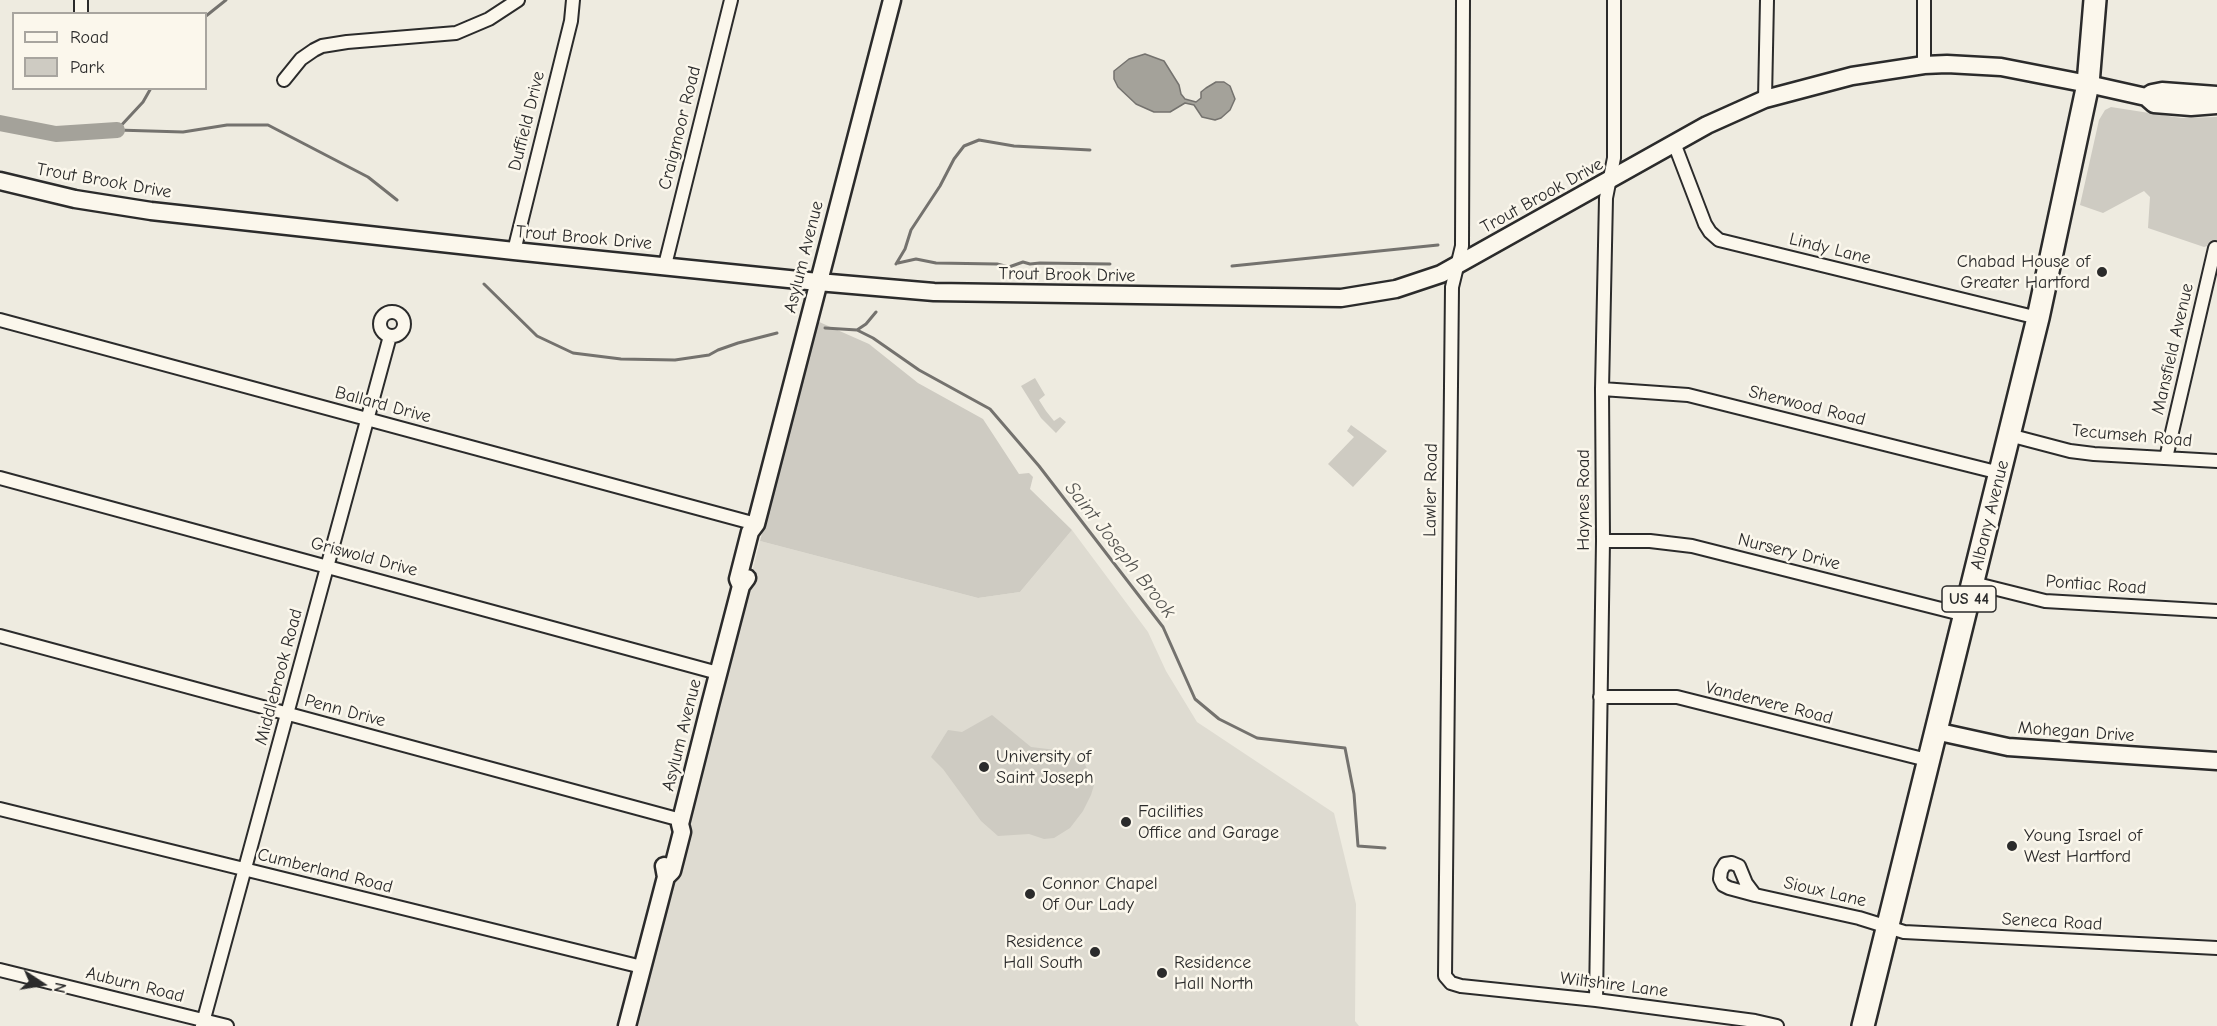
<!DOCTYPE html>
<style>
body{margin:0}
#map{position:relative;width:2217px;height:1026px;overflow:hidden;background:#eeebe0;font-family:"Comic Neue",sans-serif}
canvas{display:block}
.legend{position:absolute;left:12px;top:12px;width:195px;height:78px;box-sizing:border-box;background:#fbf7ec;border:2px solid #a8a59f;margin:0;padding:8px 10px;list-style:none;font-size:18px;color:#2b2b2b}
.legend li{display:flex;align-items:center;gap:12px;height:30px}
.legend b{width:30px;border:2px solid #a8a59f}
.north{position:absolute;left:12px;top:954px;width:60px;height:60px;-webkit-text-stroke:4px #fbf7ec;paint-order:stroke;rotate:102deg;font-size:16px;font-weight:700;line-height:24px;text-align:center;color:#2b2b2b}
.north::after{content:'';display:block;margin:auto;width:21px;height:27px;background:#2b2b2b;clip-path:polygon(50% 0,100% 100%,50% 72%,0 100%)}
</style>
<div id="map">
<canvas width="2217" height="1026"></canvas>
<ul class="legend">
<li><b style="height:8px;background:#fbf7ec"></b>Road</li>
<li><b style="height:16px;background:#cecbc2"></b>Park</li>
</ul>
<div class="north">N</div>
</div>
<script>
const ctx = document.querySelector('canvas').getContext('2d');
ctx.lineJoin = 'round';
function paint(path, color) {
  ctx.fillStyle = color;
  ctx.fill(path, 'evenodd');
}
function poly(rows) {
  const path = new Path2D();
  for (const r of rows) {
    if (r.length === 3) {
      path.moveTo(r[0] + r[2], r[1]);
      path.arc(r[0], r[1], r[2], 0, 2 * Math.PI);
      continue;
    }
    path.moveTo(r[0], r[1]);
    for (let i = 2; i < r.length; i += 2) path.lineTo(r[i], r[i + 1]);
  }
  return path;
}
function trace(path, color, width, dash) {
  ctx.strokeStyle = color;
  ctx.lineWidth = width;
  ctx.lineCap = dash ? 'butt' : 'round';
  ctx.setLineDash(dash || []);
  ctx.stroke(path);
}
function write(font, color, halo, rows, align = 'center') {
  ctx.font = font + ' "Comic Neue",sans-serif';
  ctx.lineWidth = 5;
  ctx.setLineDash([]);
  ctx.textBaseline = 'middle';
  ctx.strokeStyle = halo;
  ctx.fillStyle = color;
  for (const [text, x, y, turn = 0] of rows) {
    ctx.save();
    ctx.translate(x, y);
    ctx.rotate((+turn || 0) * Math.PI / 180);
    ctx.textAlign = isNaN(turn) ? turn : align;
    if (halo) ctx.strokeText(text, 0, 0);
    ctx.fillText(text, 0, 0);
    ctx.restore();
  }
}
const built = poly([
 [1072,530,1148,632,1166,671,1197,722,1334,813,1356,904,1355,1021,1359,1026,635,1026,760,541,978,598,1020,592]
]);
const green = poly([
 [2111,107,2181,118,2217,117,2217,243,2204,247,2148,228,2150,197,2144,191,2103,213,2080,205,2099,120,2105,110],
 [817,321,869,344,918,383,983,419,1019,474,1029,473,1033,477,1030,489,1072,530,1020,592,978,598,760,541],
 [1035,378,1045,395,1039,400,1046,411,1054,421,1060,417,1066,422,1056,433,1041,418,1021,386],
 [1351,425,1387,451,1353,487,1328,464,1354,437,1347,431],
 [992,715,1031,747,1056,750,1084,762,1094,785,1091,795,1083,811,1070,828,1054,838,1044,839,1029,834,998,836,981,821,943,769,931,757,948,730,962,732]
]);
const water = poly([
 [1145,54,1164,61,1179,85,1181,94,1185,99,1196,102,1201,98,1201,92,1206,88,1216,82,1224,82,1230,86,1235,99,1230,110,1221,118,1215,120,1202,117,1194,105,1185,103,1170,112,1154,112,1136,104,1118,87,1114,79,1114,71,1129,59,1145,54]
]);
const stream = poly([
 [206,16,226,0],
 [117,130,183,132,227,125,268,125,368,177,397,200],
 [117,130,143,102,151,88],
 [898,263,916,259,936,263,997,264,1009,267,1023,262,1030,264,1040,263,1110,264],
 [896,264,905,249,911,230,940,186,954,159,964,146,979,140,1014,146,1090,150],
 [1232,266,1438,245],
 [484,284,537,336,573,353,621,359,675,360,709,355,718,350,738,343,777,333],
 [825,328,857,330,873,338,919,370,990,409,1039,466,1163,627,1195,699,1219,719,1257,738,1345,748,1354,794,1358,846,1385,848],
 [857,330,866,324,876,312]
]);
const river = poly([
 [0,123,56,134,117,130]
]);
const street = poly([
 [1463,0,1462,246,1452,287,1445,976,1451,983,1461,986,1596,1000,1755,1021,1777,1026],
 [1924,0,1924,65],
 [81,14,81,0],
 [284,80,301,59,314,50,322,46,347,42,456,33,489,19,518,0],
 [1765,99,1767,0],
 [1674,143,1705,224,1710,232,1719,240,2038,318],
 [514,251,571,21,573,0],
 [665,265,731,0],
 [392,324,12],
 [0,320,756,524],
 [1602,389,1688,395,2000,473],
 [2009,435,2070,451,2094,454,2217,461],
 [2166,458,2215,248],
 [0,478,718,673],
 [1603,541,1650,541,1692,546,1965,615],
 [1973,583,2045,601,2217,611],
 [0,636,681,820],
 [1600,697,1677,697,1927,760],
 [0,809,642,967],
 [1755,895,1746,883,1739,866,1732,863,1725,864,1721,871,1720,879,1723,885,1729,888,1755,895,1859,918,1904,932,2217,948],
 [0,970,227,1026],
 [1596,1000,1603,541,1602,389,1606,198,1614,158,1614,0],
 [202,1026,390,336]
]);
const secondary = poly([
 [2146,97,2152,93,2162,91,2217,95],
 [0,181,75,199,151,211,514,251,818,282,934,292,1341,298,1396,289,1441,274,1707,125,1765,99,1852,76,1924,65,1947,64,2001,67,2088,84,2146,97,2154,104,2191,107,2217,105],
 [741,586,738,579,750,532,756,524,892,0],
 [1935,731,2008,747,2217,761],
 [666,877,672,871,682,832,680,824,710,705,741,586,747,578],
 [627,1026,666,877,664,866]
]);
const highway = poly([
 [1863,1026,2038,318,2088,84,2095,0]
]);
const markers = [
 [2102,272,6,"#2b2b2b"],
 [984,767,6,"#2b2b2b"],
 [1126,822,6,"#2b2b2b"],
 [2012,846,6,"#2b2b2b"],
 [1030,894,6,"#2b2b2b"],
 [1095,952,6,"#2b2b2b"],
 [1162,973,6,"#2b2b2b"]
];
const shields = [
 [1969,599,54]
];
const shieldNames = [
 ["US 44",1969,599]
];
const streetNames = [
 ["Duffield Drive",527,121,-76],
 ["Craigmoor Road",680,128,-76],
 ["Trout Brook Drive",104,181,10],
 ["Trout Brook Drive",1542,196,-29],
 ["Trout Brook Drive",584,238,5],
 ["Lindy Lane",1830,249,14],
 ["Asylum Avenue",804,257,-76],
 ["Trout Brook Drive",1067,275,1],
 ["Mansfield Avenue",2173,349,-77],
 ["Ballard Drive",383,405,15],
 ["Sherwood Road",1807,406,14],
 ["Tecumseh Road",2132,436,5],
 ["Lawler Road",1431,490,-89],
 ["Haynes Road",1584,500,-90],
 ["Albany Avenue",1990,515,-76],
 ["Nursery Drive",1789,552,14],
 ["Griswold Drive",364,557,15],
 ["Pontiac Road",2096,585,4],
 ["Middlebrook Road",279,677,-75],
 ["Vandervere Road",1769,703,14],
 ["Penn Drive",345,711,15],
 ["Mohegan Drive",2076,732,4],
 ["Asylum Avenue",682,735,-76],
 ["Cumberland Road",325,871,14],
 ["Sioux Lane",1825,892,13],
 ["Seneca Road",2052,922,3],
 ["Auburn Road",135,985,14],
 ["Wiltshire Lane",1614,985,7]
];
const poiNames = [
 ["Chabad House of",2090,262,"right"],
 ["Greater Hartford",2090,283,"right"],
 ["University of",996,757],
 ["Saint Joseph",996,778],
 ["Facilities",1138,812],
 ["Office and Garage",1138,833],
 ["Young Israel of",2024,836],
 ["West Hartford",2024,857],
 ["Connor Chapel",1042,884],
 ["Of Our Lady",1042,905],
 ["Residence",1083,942,"right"],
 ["Hall South",1083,963,"right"],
 ["Residence",1174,963],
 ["Hall North",1174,984]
];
const waterNames = [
 ["Saint Joseph Brook",1120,550,52]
];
paint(built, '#dedbd1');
paint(green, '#cecbc2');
paint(water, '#a4a29a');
trace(water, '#74726e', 1.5);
trace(stream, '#74726e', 3);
trace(river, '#a4a29a', 16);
trace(street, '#2b2b2b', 16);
trace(secondary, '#2b2b2b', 21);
trace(highway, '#2b2b2b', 26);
trace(street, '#fbf7ec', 12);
trace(secondary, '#fbf7ec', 16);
trace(highway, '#fbf7ec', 21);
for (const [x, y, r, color] of markers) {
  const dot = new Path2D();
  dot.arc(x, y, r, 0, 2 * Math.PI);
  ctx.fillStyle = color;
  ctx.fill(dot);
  trace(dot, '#fbf7ec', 2);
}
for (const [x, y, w] of shields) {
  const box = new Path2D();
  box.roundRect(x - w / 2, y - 13, w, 26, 4.5);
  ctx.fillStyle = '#fbf7ec';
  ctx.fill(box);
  trace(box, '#2b2b2b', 1.5);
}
write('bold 16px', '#2b2b2b', null, shieldNames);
write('18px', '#2b2b2b', '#fbf7ec', streetNames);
write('18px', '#2b2b2b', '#fbf7ec', poiNames, 'left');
write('italic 20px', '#555552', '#fbf7ec', waterNames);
</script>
